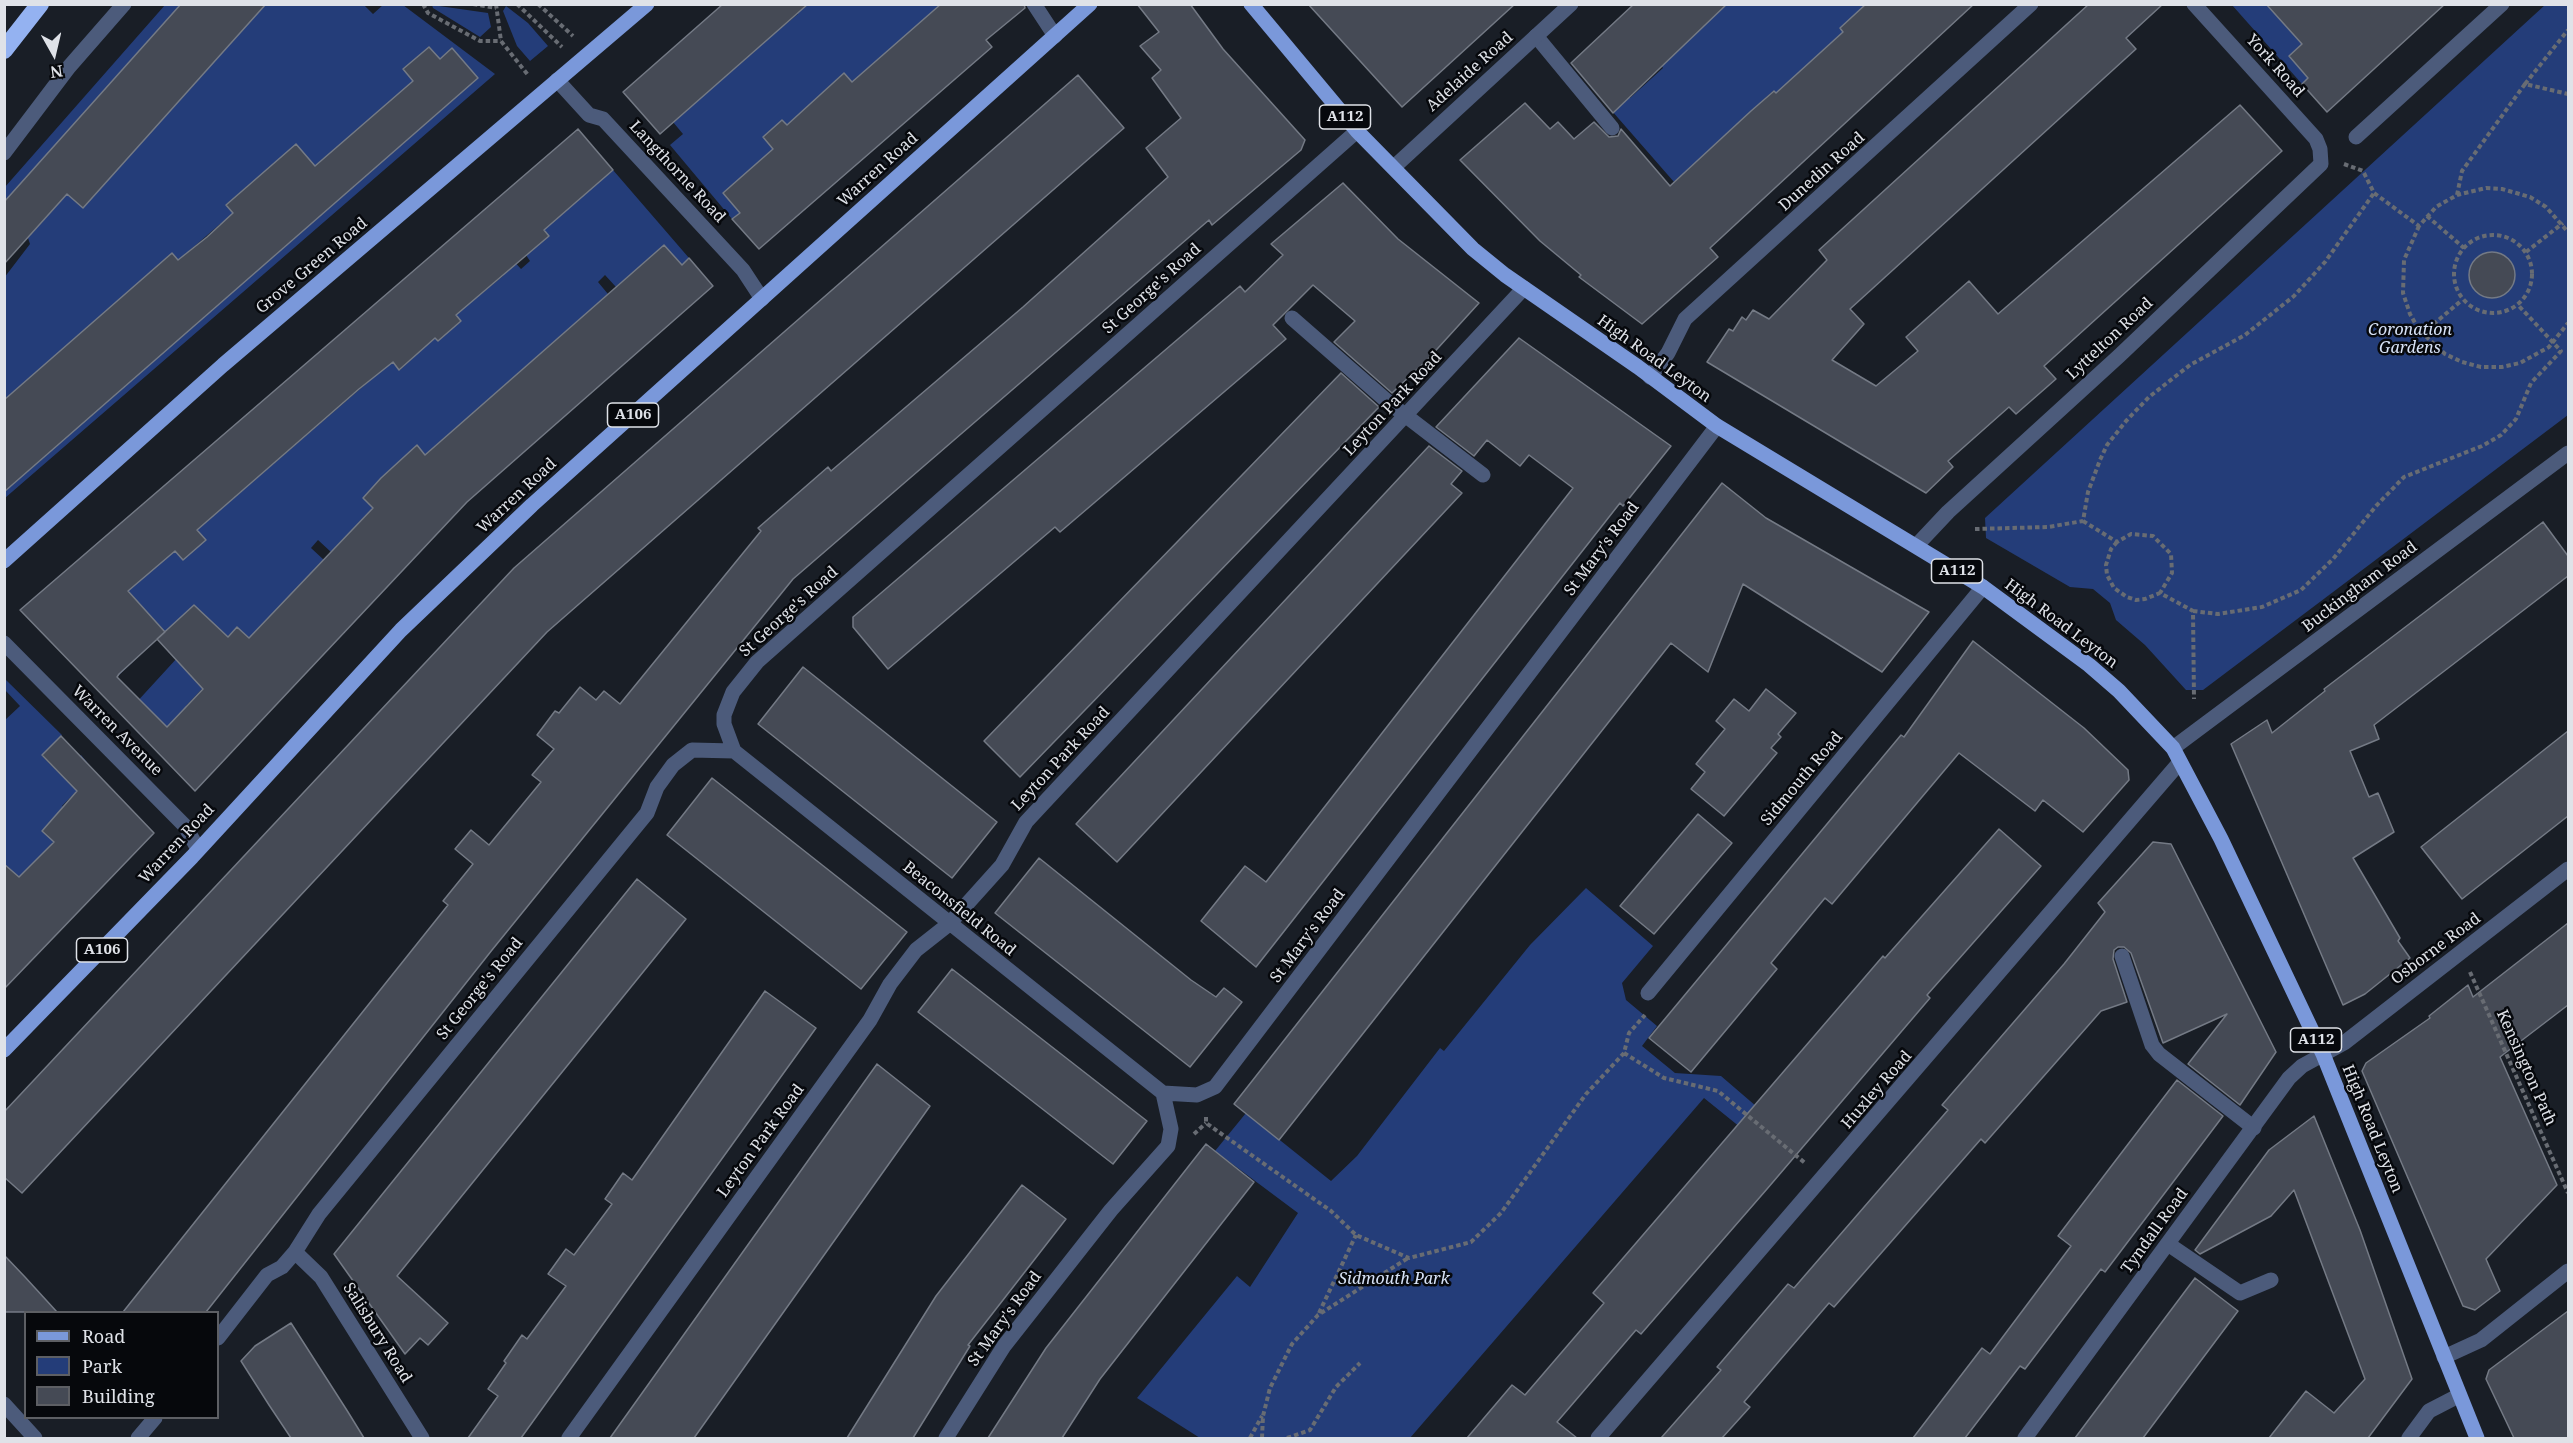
<!DOCTYPE html>
<style>
body{margin:0}
#map{position:relative;width:2573px;height:1443px;overflow:hidden;background:#191e26;font-family:"Noto Serif",serif}
canvas{display:block}
.frame{position:absolute;inset:0;border:6px solid #dfe2e8;pointer-events:none}
.legend{position:absolute;left:24px;top:1311px;width:195px;height:108px;box-sizing:border-box;background:#06080c;border:2px solid #5d5f64;margin:0;padding:8px 10px;list-style:none;font-size:18px;color:#dfe2e8}
.legend li{display:flex;align-items:center;gap:12px;height:30px}
.legend b{width:30px;border:2px solid #5d5f64}
.north{position:absolute;left:24px;top:24px;width:60px;height:60px;-webkit-text-stroke:4px #06080c;paint-order:stroke;rotate:172deg;font-size:16px;font-weight:700;line-height:24px;text-align:center;color:#dfe2e8}
.north::after{content:'';display:block;margin:auto;width:21px;height:27px;background:#dfe2e8;clip-path:polygon(50% 0,100% 100%,50% 72%,0 100%)}
</style>
<div id="map">
<canvas width="2573" height="1443"></canvas>
<div class="frame"></div>
<ul class="legend">
<li><b style="height:8px;background:#7a98da"></b>Road</li>
<li><b style="height:16px;background:#243d79"></b>Park</li>
<li><b style="height:16px;background:#454a55"></b>Building</li>
</ul>
<div class="north">N</div>
</div>
<script>
const ctx = document.querySelector('canvas').getContext('2d');
ctx.lineJoin = 'round';
function paint(path, color) {
  ctx.fillStyle = color;
  ctx.fill(path, 'evenodd');
}
function poly(rows) {
  const path = new Path2D();
  for (const r of rows) {
    if (r.length === 3) {
      path.moveTo(r[0] + r[2], r[1]);
      path.arc(r[0], r[1], r[2], 0, 2 * Math.PI);
      continue;
    }
    path.moveTo(r[0], r[1]);
    for (let i = 2; i < r.length; i += 2) path.lineTo(r[i], r[i + 1]);
  }
  return path;
}
function trace(path, color, width, dash) {
  ctx.strokeStyle = color;
  ctx.lineWidth = width;
  ctx.lineCap = dash ? 'butt' : 'round';
  ctx.setLineDash(dash || []);
  ctx.stroke(path);
}
function write(font, color, halo, rows, align = 'center') {
  ctx.font = font + ' "Noto Serif",serif';
  ctx.lineWidth = 5;
  ctx.setLineDash([]);
  ctx.textBaseline = 'middle';
  ctx.strokeStyle = halo;
  ctx.fillStyle = color;
  for (const [text, x, y, turn = 0] of rows) {
    ctx.save();
    ctx.translate(x, y);
    ctx.rotate((+turn || 0) * Math.PI / 180);
    ctx.textAlign = isNaN(turn) ? turn : align;
    if (halo) ctx.strokeText(text, 0, 0);
    ctx.fillText(text, 0, 0);
    ctx.restore();
  }
}
const green = poly([
 [968,4,852,82,844,73,825,90,812,153,783,121,763,137,774,150,723,193,740,213,732,219,670,145,683,134,673,122,754,52,771,18,780,29,798,14,790,5],
 [2267,4,2305,21,2292,33,2302,44,2289,56,2308,78,2302,84,2232,5],
 [165,5,181,5,5,202,5,187],
 [265,5,364,5,373,14,383,5,403,5,495,74,5,498,5,491,478,78,451,49,315,167,253,181,226,205,245,227,220,224,5,411,4,278,30,244,28,238,67,194],
 [432,5,488,13,491,27,480,37,433,8],
 [1720,5,1866,5,1851,41,1776,93,1773,91,1674,182,1605,103,1621,89,1630,98,1663,68,1661,65],
 [2545,5,2568,5,2568,415,2203,690,2186,690,2145,645,2116,620,2110,603,2093,589,2070,587,1986,538,1985,518],
 [506,6,528,23,548,46,530,61,517,46,503,11],
 [613,170,689,258,682,265,664,245,616,287,605,275,598,282,608,294,425,455,417,446,385,474,363,498,376,511,367,514,331,552,318,540,311,548,324,560,250,639,237,627,228,636,214,676,186,706,206,724,179,715,150,745,123,717,211,621,163,634,151,621,139,656,119,675,101,656,135,599,128,591,135,585,128,577,158,551,165,560,175,551,205,540,197,530,367,383,384,353,400,370,414,357,407,349,421,321,438,341,461,321,451,310,480,295,503,276,512,259,521,269,530,261,526,255,549,236,544,230],
 [5,679,62,735,42,756,61,775,81,755,95,772,62,806,75,819,40,856,61,875,21,879,5,866,4,721,20,706,5,690],
 [1586,888,1653,946,1622,983,1626,1000,1657,1026,1642,1046,1675,1073,1721,1076,1799,1143,1782,1161,1704,1098,1410,1438,1200,1438,1137,1398,1237,1276,1250,1287,1298,1213,1215,1151,1246,1113,1331,1181,1357,1156,1440,1048,1444,1051,1530,945]
]);
const building = poly([
 [181,4,266,4,83,208,67,194,4,264,4,202,181,4],
 [723,4,808,4,660,134,623,92,723,4],
 [941,4,1024,4,1025,8,986,40,992,47,759,249,732,219,740,213,723,193,773,149,763,137,782,120,787,125,844,73,852,82,941,4],
 [1137,4,1190,4,1223,49,1305,140,1301,150,1212,225,1209,220,793,579,492,950,206,1312,123,1312,448,905,443,901,473,864,455,849,471,830,489,845,541,782,532,775,554,749,537,735,555,711,559,713,580,687,596,700,604,691,620,704,761,531,758,528,828,467,831,471,1023,307,1168,177,1146,148,1181,118,1152,78,1161,70,1140,46,1159,32,1137,4],
 [1308,4,1515,4,1402,107,1308,4],
 [1634,4,1727,4,1613,113,1571,63,1634,4],
 [1866,4,1974,4,1710,248,1718,257,1642,324,1579,277,1581,275,1540,241,1460,160,1525,103,1550,129,1558,122,1574,139,1594,122,1609,137,1618,136,1621,129,1670,186,1751,111,1774,91,1776,93,1843,32,1840,28,1866,4],
 [2089,4,2163,4,2126,38,2136,49,1850,309,1864,324,1832,360,1876,386,1918,351,1906,337,1969,281,1998,314,2240,105,2282,151,2044,366,2056,379,2016,414,2009,407,1948,461,1953,467,1926,493,1707,362,1729,329,1733,331,1742,317,1746,320,1753,310,1769,319,1827,260,1819,250,2089,4],
 [2266,4,2445,4,2327,112,2302,84,2308,78,2289,56,2302,44,2266,4],
 [429,47,440,59,452,48,478,78,4,492,4,400,172,253,178,260,207,237,233,213,226,205,296,144,315,166,413,81,403,69,429,47],
 [1078,75,1124,128,547,632,22,1193,4,1177,4,1112,514,568,1078,75],
 [578,129,613,170,544,230,549,236,456,315,461,321,438,341,435,338,399,370,393,362,359,389,197,530,206,540,183,560,175,551,128,591,165,632,119,674,117,677,167,727,203,689,157,639,194,605,228,637,237,627,249,638,373,508,363,498,381,478,417,445,425,455,664,245,682,265,689,258,713,286,467,502,195,791,20,610,578,129],
 [1343,183,1398,239,1479,303,1428,359,1392,393,1334,342,1355,321,1313,285,1273,325,1286,339,1060,532,1055,527,888,669,853,627,853,617,1240,286,1245,292,1283,255,1271,244,1343,183],
 [2492,275,23],
 [1519,338,1671,446,1623,506,1620,503,1256,967,1201,921,1245,866,1266,882,1573,488,1529,455,1520,466,1487,440,1474,456,1436,427,1519,338],
 [1341,373,1379,407,1020,777,984,741,1341,373],
 [1429,446,1462,471,1451,484,1462,493,1117,862,1076,824,1429,446],
 [1722,483,1766,518,1929,612,1882,672,1743,584,1708,672,1671,643,1279,1140,1234,1104,1722,483],
 [2543,522,2568,556,2568,576,2374,725,2379,739,2350,751,2369,797,2378,793,2394,832,2353,858,2400,938,2398,941,2410,958,2365,994,2343,1005,2231,744,2267,720,2272,733,2325,691,2324,689,2543,522],
 [1973,641,2084,728,2128,770,2129,780,2083,832,2043,800,2035,811,1959,753,1832,904,1825,898,1771,963,1777,969,1691,1072,1649,1038,1901,735,1904,737,1973,641],
 [803,667,997,822,952,878,758,724,803,667],
 [1766,689,1796,713,1778,734,1781,737,1771,748,1777,753,1724,816,1691,789,1705,772,1696,764,1725,729,1716,721,1734,699,1749,711,1766,689],
 [2568,731,2568,816,2462,899,2421,847,2568,731],
 [61,736,154,833,4,989,4,864,19,877,54,842,42,831,77,791,42,755,61,736],
 [712,778,907,932,861,989,667,835,712,778],
 [1698,814,1732,843,1654,934,1620,906,1698,814],
 [1999,829,2041,866,1927,995,1930,998,1767,1189,1641,1334,1636,1330,1557,1422,1577,1438,1467,1438,1512,1385,1525,1395,1604,1303,1593,1293,1865,977,1883,956,1885,958,1999,829],
 [2153,842,2171,844,2276,1052,2240,1105,2188,1064,2227,1014,2163,1043,2131,953,2124,947,2118,947,2114,950,2113,959,2127,1002,2101,1011,1985,1143,1981,1139,1834,1307,1829,1303,1744,1402,1750,1407,1722,1438,1661,1438,1721,1370,1717,1367,1788,1284,1794,1288,1948,1110,1942,1105,2064,964,2105,912,2098,903,2153,842],
 [1039,858,1191,980,1216,997,1224,988,1242,1002,1190,1067,995,913,1039,858],
 [637,879,686,919,397,1276,448,1323,428,1345,420,1338,405,1354,334,1254,637,879],
 [2568,923,2568,1005,2500,1057,2557,1185,2486,1259,2500,1291,2475,1310,2463,1306,2362,1071,2366,1063,2430,1018,2429,1016,2468,985,2473,997,2568,923],
 [952,969,1147,1121,1113,1164,918,1012,952,969],
 [765,991,816,1028,521,1438,468,1438,498,1396,488,1389,506,1363,504,1361,522,1335,527,1339,566,1286,548,1274,566,1249,574,1255,612,1204,605,1199,623,1173,632,1180,765,991],
 [877,1064,930,1106,694,1438,610,1438,877,1064],
 [2177,1080,2223,1116,2105,1272,2101,1269,2025,1369,2020,1366,1965,1438,1913,1438,1982,1348,1990,1354,2071,1246,2058,1236,2177,1080],
 [2314,1116,2360,1230,2412,1379,2368,1438,2269,1438,2306,1391,2334,1413,2365,1379,2294,1190,2271,1216,2200,1254,2195,1250,2269,1150,2314,1116],
 [1206,1144,1254,1182,1100,1379,1062,1438,988,1438,1046,1348,1206,1144],
 [1022,1185,1066,1219,968,1345,970,1346,913,1438,847,1438,936,1296,1022,1185],
 [4,1255,25,1277,57,1312,4,1312,4,1255],
 [2195,1278,2238,1311,2143,1438,2075,1438,2195,1278],
 [2568,1311,2568,1438,2514,1438,2486,1379,2489,1370,2568,1311],
 [291,1323,348,1412,364,1438,291,1438,269,1405,241,1361,255,1346,291,1323]
]);
const path = poly([
 [423,4,428,13,480,41,501,41],
 [473,4,496,8],
 [496,4,501,41,528,75],
 [517,4,562,47],
 [538,4,573,36],
 [2525,84,2568,30],
 [2344,164,2363,171,2374,193,2419,226,2436,207,2457,195,2486,188,2502,189,2530,197,2546,207,2568,232],
 [2457,195,2462,171,2525,84,2568,94],
 [2427,216,2464,248],
 [2419,226,2404,260,2403,293,2410,314,2419,330,2445,354,2462,362,2481,367,2502,367,2520,363,2549,347,2568,323],
 [2493,274,39],
 [2526,252,2563,223],
 [2422,334,2462,300],
 [2083,521,2117,542,2131,534,2153,536,2171,554,2172,573,2160,593,2193,611,2194,699],
 [1975,529,2048,527,2083,521,2088,492,2100,460,2107,445,2126,421,2149,397,2190,365,2245,335,2294,296,2325,262,2374,193],
 [2117,542,2111,549,2106,565,2107,575,2114,588,2127,597,2136,600,2145,599,2160,593],
 [2193,611,2218,614,2262,607,2301,590,2333,559,2376,506,2404,477,2482,446,2501,435,2516,419,2531,383,2561,351,2518,305],
 [2470,972,2568,1193],
 [1624,1053,1664,1078,1718,1091,1805,1163],
 [1206,1117,1206,1123,1331,1211,1356,1235,1409,1258,1471,1242,1501,1213,1586,1094,1624,1053,1629,1033,1645,1015],
 [1194,1134,1206,1123],
 [1319,1313,1356,1235],
 [1250,1438,1262,1416],
 [1262,1438,1263,1416,1270,1388,1292,1344,1318,1315,1408,1258],
 [1287,1438,1310,1430,1336,1387,1360,1363]
]);
const lane = poly([
 [1034,4,1055,36],
 [1536,36,1612,128],
 [1292,318,1388,402,1483,475],
 [2122,956,2152,1045,2159,1054,2254,1128],
 [2168,1244,2240,1293,2271,1280]
]);
const street = poly([
 [557,80,589,115,603,119,743,270,762,299],
 [2356,137,2502,4],
 [4,153,69,67,124,4],
 [1394,167,1571,4],
 [1650,377,1668,353,1685,319,2031,4],
 [1916,546,1948,512,2119,356,2321,164,2320,149,2316,139,2194,4],
 [4,643,185,826,198,849],
 [2173,748,2568,453],
 [1648,993,1983,587],
 [1163,1093,734,751,724,724,724,715,733,692,757,662,1357,131],
 [1163,1093,1197,1095,1215,1087,1717,426],
 [295,1252,321,1277,422,1438],
 [218,1338,267,1275,282,1267,295,1252,319,1214,647,813,657,787,673,765,692,750,734,751],
 [2444,1357,2481,1340,2568,1271],
 [4,1404,35,1438],
 [138,1438,155,1418],
 [569,1438,870,1020,890,984,916,950,949,924,1002,865,1026,822,1524,288],
 [946,1438,1004,1346,1111,1210,1168,1146,1171,1129,1163,1093],
 [1598,1438,2180,762],
 [2025,1438,2289,1078,2302,1066,2344,1043,2568,869],
 [2409,1438,2429,1411,2458,1396]
]);
const primary = poly([
 [1251,4,1357,131,1473,249,1505,275,1638,367,1717,426,1983,587,2089,665,2119,691,2173,748,2221,839,2323,1054,2477,1438],
 [4,561,223,365,647,4],
 [4,1050,192,857,401,630,532,505,1090,4]
]);
const highway = poly([
 [4,50,40,4]
]);
const shields = [
 [1345,117,51],
 [633,415,51],
 [1957,571,51],
 [102,950,51],
 [2316,1040,51]
];
const shieldNames = [
 ["A112",1345,117],
 ["A106",633,415],
 ["A112",1957,571],
 ["A106",102,950],
 ["A112",2316,1040]
];
const streetNames = [
 ["York Road",2275,66,48],
 ["Adelaide Road",1470,72,-42],
 ["Warren Road",878,170,-42],
 ["Langthorne Road",677,172,47],
 ["Dunedin Road",1822,172,-42],
 ["Grove Green Road",312,266,-40],
 ["St George's Road",1152,289,-42],
 ["Lyttelton Road",2110,339,-43],
 ["High Road Leyton",1654,359,36],
 ["Leyton Park Road",1393,404,-47],
 ["Warren Road",517,496,-43],
 ["St Mary's Road",1602,549,-53],
 ["Buckingham Road",2360,587,-37],
 ["St George's Road",789,612,-42],
 ["High Road Leyton",2061,624,37],
 ["Warren Avenue",117,731,45],
 ["Leyton Park Road",1061,759,-47],
 ["Sidmouth Road",1802,779,-50],
 ["Warren Road",177,844,-47],
 ["Beaconsfield Road",959,909,39],
 ["St Mary's Road",1308,936,-53],
 ["Osborne Road",2436,949,-37],
 ["St George's Road",480,989,-51],
 ["Kensington Path",2526,1068,66],
 ["Huxley Road",1877,1090,-49],
 ["High Road Leyton",2372,1129,68],
 ["Leyton Park Road",761,1141,-54],
 ["Tyndall Road",2155,1231,-54],
 ["St Mary's Road",1005,1319,-54],
 ["Salisbury Road",377,1333,58]
];
const parkNames = [
 ["Coronation",2410,330],
 ["Gardens",2410,348],
 ["Sidmouth Park",1394,1279]
];
paint(green, '#243d79');
paint(building, '#454a55');
trace(building, '#747a85', 1.5);
trace(path, '#686c73', 4, [4.5, 3]);
trace(lane, '#4c5b7b', 15);
trace(street, '#4c5b7b', 15);
trace(primary, '#7a98da', 15);
trace(highway, '#94b2f1', 18);
for (const [x, y, w] of shields) {
  const box = new Path2D();
  box.roundRect(x - w / 2, y - 12, w, 24, 4.5);
  ctx.fillStyle = '#06080c';
  ctx.fill(box);
  trace(box, '#dfe2e8', 1.5);
}
write('bold 15px', '#dfe2e8', null, shieldNames);
write('16px', '#dfe2e8', '#06080c', streetNames);
write('italic 16px', '#d8e3f7', '#06080c', parkNames);
</script>
